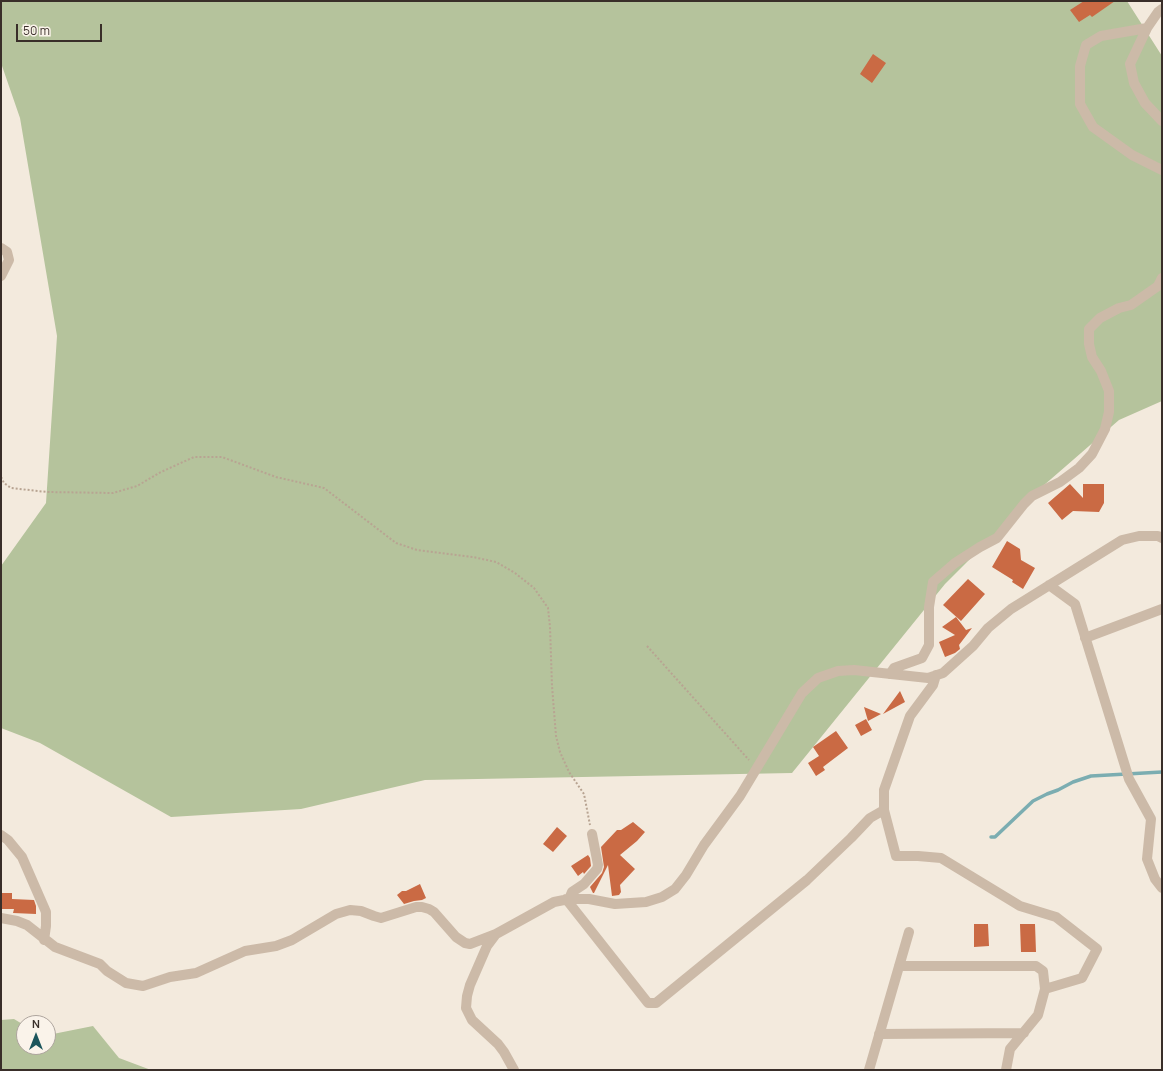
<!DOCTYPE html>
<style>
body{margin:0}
#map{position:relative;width:1163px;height:1071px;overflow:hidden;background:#f3eadd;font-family:Manrope,sans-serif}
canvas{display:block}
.frame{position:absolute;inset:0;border:2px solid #392e29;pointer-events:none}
.north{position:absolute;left:16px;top:1015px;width:40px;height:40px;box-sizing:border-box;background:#faf3ea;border:1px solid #ada49d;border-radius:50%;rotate:0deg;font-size:11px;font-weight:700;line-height:16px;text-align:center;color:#392e29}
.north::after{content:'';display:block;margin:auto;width:14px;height:18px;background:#1c555c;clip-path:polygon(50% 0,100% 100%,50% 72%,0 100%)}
.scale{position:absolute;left:16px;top:24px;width:86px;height:18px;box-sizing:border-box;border:2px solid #392e29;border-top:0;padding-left:5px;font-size:12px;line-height:14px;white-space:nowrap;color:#392e29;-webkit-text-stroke:3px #faf3ea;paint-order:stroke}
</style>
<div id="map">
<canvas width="1163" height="1071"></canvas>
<div class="frame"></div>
<div class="north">N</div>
<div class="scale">50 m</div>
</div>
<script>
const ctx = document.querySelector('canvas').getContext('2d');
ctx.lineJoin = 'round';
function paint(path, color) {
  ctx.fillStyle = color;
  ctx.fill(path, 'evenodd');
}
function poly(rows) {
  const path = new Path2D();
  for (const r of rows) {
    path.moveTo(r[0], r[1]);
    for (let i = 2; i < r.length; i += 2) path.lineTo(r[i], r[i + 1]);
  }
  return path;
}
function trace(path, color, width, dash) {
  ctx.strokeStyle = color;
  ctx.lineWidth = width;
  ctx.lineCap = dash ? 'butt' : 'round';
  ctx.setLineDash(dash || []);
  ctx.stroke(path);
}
const green = poly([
 [1,1,1127,1,1162,56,1162,401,1119,420,1043,486,945,584,792,773,425,780,301,809,171,817,40,743,1,728,1,566,46,503,57,336,20,118,1,63],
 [14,1019,24,1025,24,1047,48,1047,48,1035,93,1026,119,1058,151,1070,1,1070,1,1020]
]);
const stream = poly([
 [991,837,995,837,1033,801,1047,794,1058,790,1073,782,1091,776,1162,772]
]);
const building = poly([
 [1084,1,1115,1,1092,17,1090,15,1079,22,1070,10],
 [873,54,886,63,872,83,860,74],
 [1070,484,1083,498,1083,484,1104,484,1104,503,1099,512,1073,511,1062,520,1048,503],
 [1007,541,1020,549,1021,560,1035,568,1023,589,1012,582,1013,580,992,567],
 [968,579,985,594,961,621,943,605],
 [956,617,966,630,972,628,959,645,960,649,955,653,945,657,939,642,955,635,942,627],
 [900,691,905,702,883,714],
 [864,707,881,714,868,721],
 [866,719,872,730,861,736,855,725],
 [836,731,848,748,823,767,825,770,816,776,808,763,819,756,813,747],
 [633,822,645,832,637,841,620,855,635,869,620,885,621,892,619,895,612,896,608,865,594,893,593,893,590,887,602,873,604,867,601,847,617,830,621,830],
 [557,827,567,836,553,852,543,844],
 [588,855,590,858,591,866,584,874,583,872,578,876,571,866],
 [420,884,426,898,422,900,414,901,404,904,397,895,402,891,406,891],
 [1,893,12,893,12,899,34,900,36,906,36,914,13,913,14,909,1,909],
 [974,924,988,924,989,946,974,947],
 [1020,924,1035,924,1036,952,1021,952]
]);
const path = poly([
 [1,477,4,483,11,488,47,492,113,493,137,486,161,472,194,457,222,457,276,477,324,488,396,543,417,550,473,557,496,562,515,573,534,588,548,608,550,627,552,686,556,736,560,752,569,772,584,794,590,825],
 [647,646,749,760]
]);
const minor = poly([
 [1162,9,1158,12,1147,28,1130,64,1134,83,1145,103,1162,121],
 [1147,28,1101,36,1086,45,1080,66,1080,104,1093,127,1132,155,1162,170],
 [1,248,7,252,9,260,1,276],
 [1049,585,1075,604,1129,779,1151,819,1147,859,1155,879,1162,888],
 [1085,638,1162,609],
 [890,674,894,668,922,658,929,645,929,607,933,582,955,563,980,547,997,538,1024,504,1032,496,1060,482,1079,468,1092,454,1105,429,1109,412,1109,391,1101,371,1092,357,1089,344,1089,329,1100,318,1119,308,1131,305,1158,286,1162,278],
 [936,675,933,685,910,716,884,790,884,810,896,856,918,856,941,858,1020,906,1056,917,1097,949,1082,978,1045,989],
 [1,835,8,840,22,857,46,912,46,926,44,940],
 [566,899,648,1003,656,1003,807,880,851,838,870,818,884,810],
 [569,899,572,892,584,884,597,869,598,865,592,834],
 [1,918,17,921,27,925,55,947,100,964,107,971,126,983,143,986,170,977,196,973,245,951,276,946,292,940,336,914,350,910,361,911,374,916,381,918,416,907,422,907,429,909,434,912,456,937,465,943,470,944,496,934,554,902,569,899,589,899,615,904,646,902,662,897,675,889,686,875,704,845,740,796,802,693,818,678,838,671,854,670,928,678,943,673,973,646,988,628,1011,609,1122,540,1139,536,1158,536,1162,538],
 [496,934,487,946,470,985,467,996,466,1008,472,1020,498,1044,504,1052,514,1070],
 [899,966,1036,966,1043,971,1045,989,1038,1015,1010,1049,1006,1070],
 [879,1034,1024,1033],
 [869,1070,909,932]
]);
paint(green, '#b5c39c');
trace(stream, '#7badb1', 3.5);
paint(building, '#ca6a44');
trace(path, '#b8a492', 2, [2, 2]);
trace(minor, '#ccbaa8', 10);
</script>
